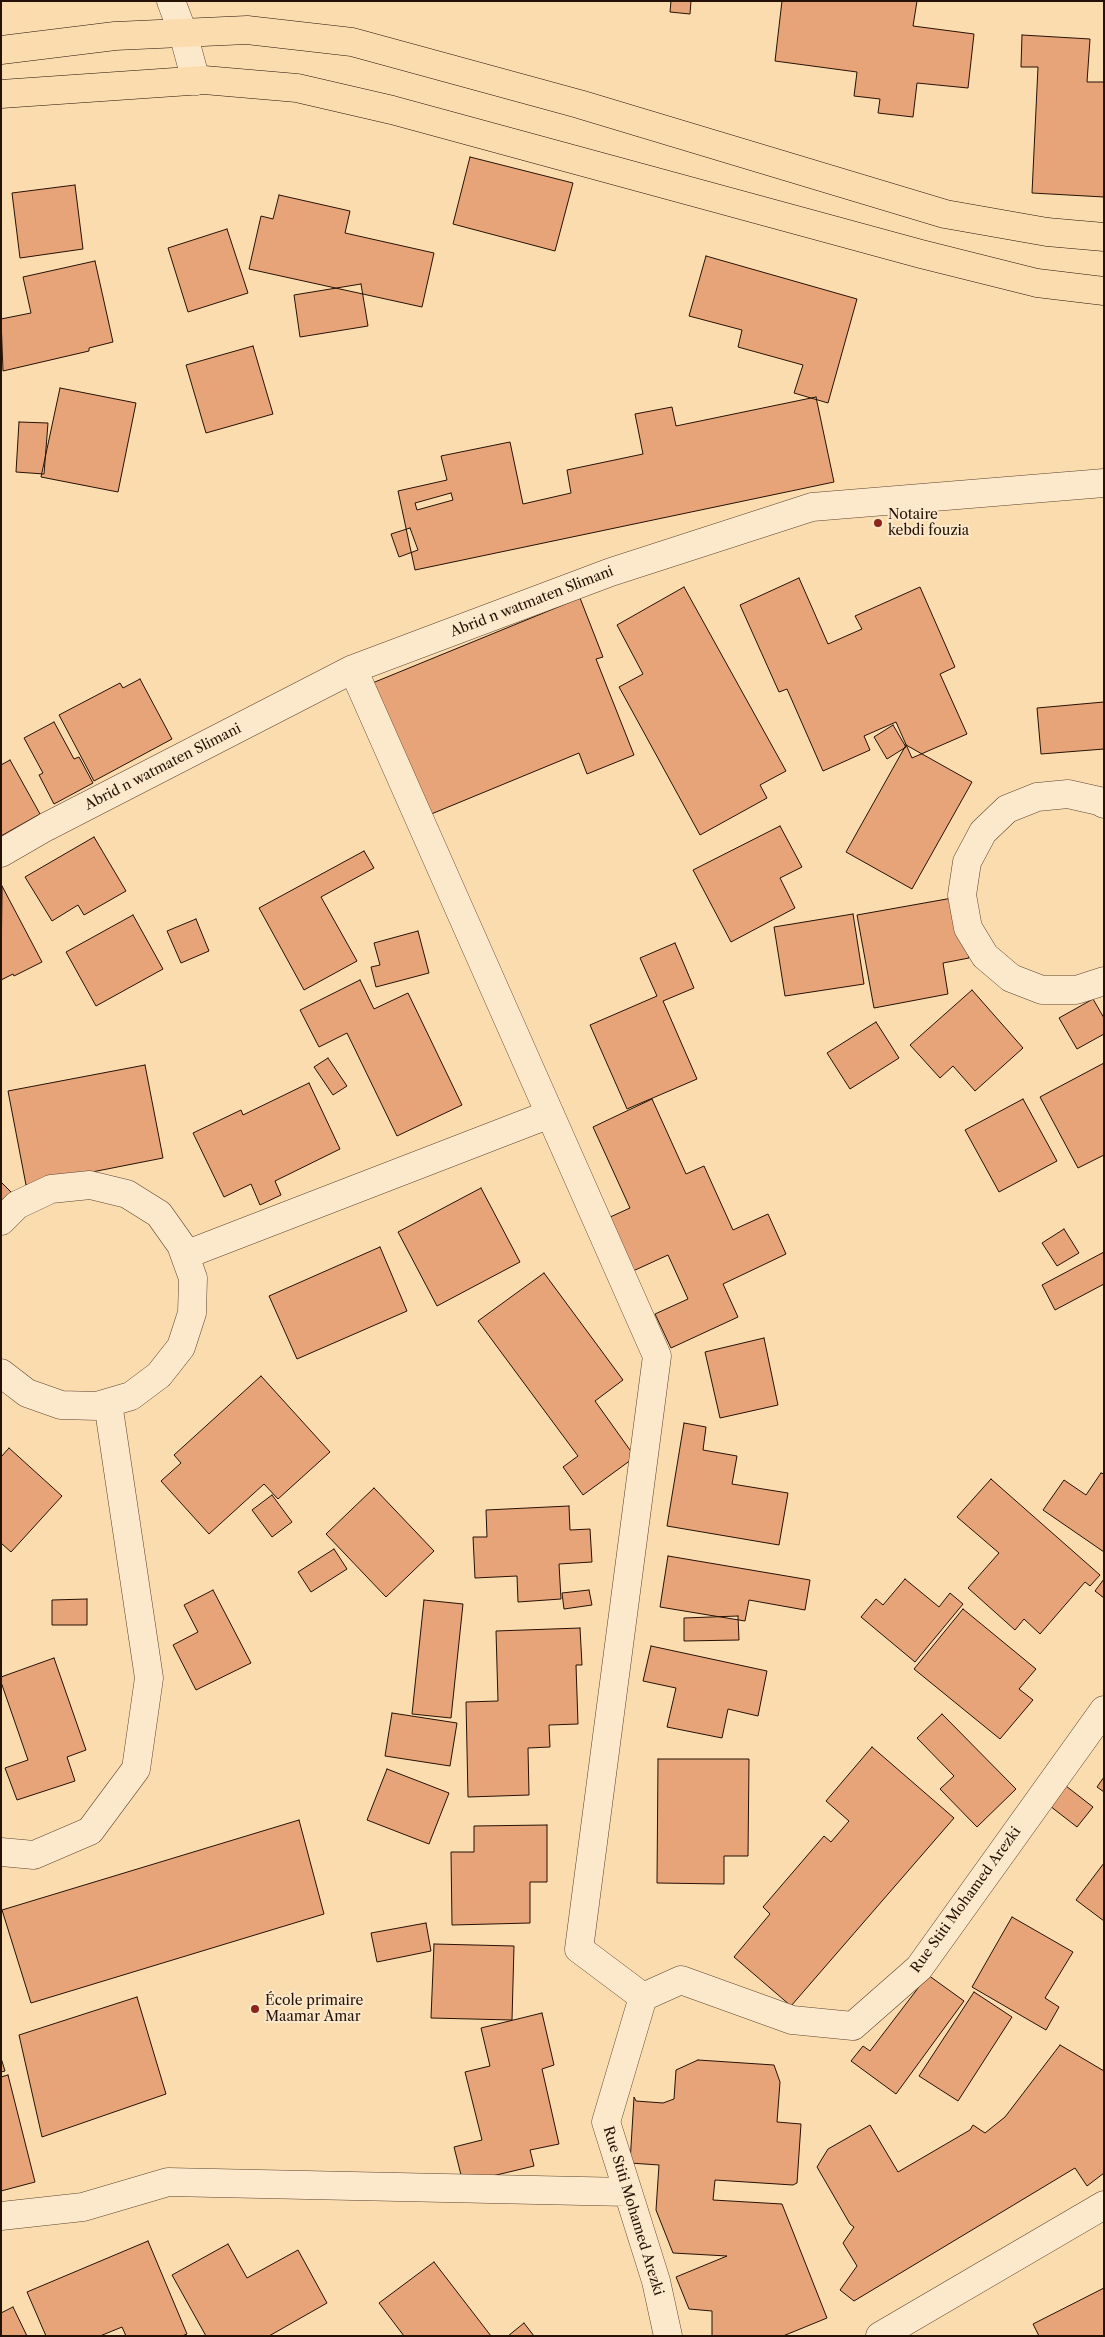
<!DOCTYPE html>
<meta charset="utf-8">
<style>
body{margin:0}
#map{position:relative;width:1105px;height:2337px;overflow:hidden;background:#fbdcae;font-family:"Libre Caslon Text",serif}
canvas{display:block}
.frame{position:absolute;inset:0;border:2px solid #261105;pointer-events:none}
</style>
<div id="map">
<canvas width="1105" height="2337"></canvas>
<div class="frame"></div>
</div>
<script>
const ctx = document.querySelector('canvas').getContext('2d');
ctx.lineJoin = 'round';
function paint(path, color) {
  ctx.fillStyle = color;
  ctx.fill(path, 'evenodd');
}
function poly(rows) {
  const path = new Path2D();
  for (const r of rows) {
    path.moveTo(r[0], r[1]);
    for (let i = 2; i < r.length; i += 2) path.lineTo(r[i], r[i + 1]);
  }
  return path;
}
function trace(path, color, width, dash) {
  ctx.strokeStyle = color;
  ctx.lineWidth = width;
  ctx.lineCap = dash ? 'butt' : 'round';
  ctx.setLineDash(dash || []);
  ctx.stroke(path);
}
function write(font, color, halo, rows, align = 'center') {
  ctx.font = font + ' "Libre Caslon Text",serif';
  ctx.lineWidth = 4;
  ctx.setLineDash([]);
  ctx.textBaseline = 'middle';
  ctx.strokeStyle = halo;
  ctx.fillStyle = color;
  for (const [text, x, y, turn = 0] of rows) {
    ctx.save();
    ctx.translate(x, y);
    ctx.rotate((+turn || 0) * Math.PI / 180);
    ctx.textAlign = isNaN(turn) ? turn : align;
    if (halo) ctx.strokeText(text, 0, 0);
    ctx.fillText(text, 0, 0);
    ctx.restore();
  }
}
const building = poly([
 [671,1,691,1,690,14,670,12,671,1],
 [782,1,917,1,913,26,974,34,968,88,917,83,913,117,878,113,880,99,854,96,857,72,775,61,782,1],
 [1022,35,1090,39,1087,82,1104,82,1104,197,1032,193,1038,67,1021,67,1022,35],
 [470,157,573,183,555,251,453,224,470,157],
 [75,185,83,249,20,258,12,193,75,185],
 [279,195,350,211,345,233,434,253,422,307,249,269,261,216,273,219,279,195],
 [227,229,248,293,188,312,168,248,227,229],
 [706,256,857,299,828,403,794,393,803,365,738,347,742,330,689,316,706,256],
 [95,261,113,342,89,348,89,351,3,371,1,319,31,313,23,277,95,261],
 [361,284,368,326,300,337,294,295,361,284],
 [253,346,273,414,206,433,186,365,253,346],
 [60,388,136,403,118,492,41,477,60,388],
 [816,397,834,482,415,570,398,491,447,480,441,456,510,442,523,504,571,493,567,470,643,454,635,414,672,407,676,426,816,397],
 [19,422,48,423,44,474,16,472,19,422],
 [451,493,453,500,417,510,415,503,451,493],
 [410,528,418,550,399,557,391,534,410,528],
 [799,578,828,644,862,629,855,616,920,587,955,667,940,674,967,734,912,758,896,722,864,736,870,750,823,771,787,689,779,692,740,605,799,578],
 [684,587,786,771,760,785,767,798,700,835,619,687,643,674,617,625,684,587],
 [580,598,603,657,596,659,634,755,587,774,579,753,424,817,370,684,580,598],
 [140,679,172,739,94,781,59,715,120,683,123,688,140,679],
 [1104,702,1104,749,1041,754,1037,708,1104,702],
 [54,722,74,759,79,757,93,783,54,804,39,775,43,773,24,738,54,722],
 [893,725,906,747,887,759,874,737,893,725],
 [906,745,972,782,912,889,846,852,906,745],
 [10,760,40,814,1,836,1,765,10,760],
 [780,826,802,867,780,878,795,908,731,942,693,870,780,826],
 [94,837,126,891,84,915,78,905,52,921,25,877,94,837],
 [364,851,374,868,321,897,357,961,304,990,259,908,364,851],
 [2,886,42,962,14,976,13,974,1,980,2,886],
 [958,897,969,958,943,963,948,994,874,1008,857,915,958,897],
 [853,914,864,984,785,996,774,927,853,914],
 [133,915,163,969,96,1006,66,952,133,915],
 [196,919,209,951,181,963,167,931,196,919],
 [418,931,429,973,376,987,371,967,380,965,374,943,418,931],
 [675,943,694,988,663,1001,697,1079,627,1109,590,1025,657,996,640,958,675,943],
 [360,980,374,1009,408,993,462,1105,397,1136,347,1033,319,1047,300,1010,360,980],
 [972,990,1023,1048,975,1091,953,1066,940,1078,910,1045,972,990],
 [1093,999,1104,1018,1104,1034,1077,1049,1059,1018,1093,999],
 [876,1022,899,1058,850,1089,827,1053,876,1022],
 [328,1058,347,1086,333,1095,314,1067,328,1058],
 [1104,1063,1104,1155,1078,1168,1040,1097,1104,1063],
 [145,1065,163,1158,26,1185,8,1091,145,1065],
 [309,1083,340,1149,275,1181,281,1195,260,1205,251,1184,224,1197,193,1133,241,1110,243,1115,309,1083],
 [652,1099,686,1174,704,1166,733,1230,768,1214,786,1254,723,1284,738,1317,671,1348,655,1314,688,1299,668,1255,633,1271,608,1218,630,1208,593,1127,652,1099],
 [1023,1099,1057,1161,999,1192,965,1130,1023,1099],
 [1,1182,11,1192,1,1202,1,1182],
 [481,1188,520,1262,437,1306,398,1232,481,1188],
 [1064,1229,1079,1253,1057,1266,1042,1243,1064,1229],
 [380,1247,407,1311,297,1359,269,1296,380,1247],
 [1104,1252,1104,1284,1055,1310,1042,1285,1104,1252],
 [544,1273,623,1380,595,1401,635,1457,583,1495,563,1467,578,1456,478,1321,544,1273],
 [764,1338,778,1405,720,1418,705,1352,764,1338],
 [261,1376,330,1452,278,1499,264,1484,209,1534,161,1481,181,1463,174,1455,261,1376],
 [684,1423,706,1427,703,1450,737,1456,732,1484,788,1493,779,1545,667,1526,684,1423],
 [9,1448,62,1496,11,1552,1,1543,1,1457,9,1448],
 [1101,1473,1104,1474,1104,1552,1043,1510,1064,1480,1086,1495,1101,1473],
 [991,1479,1100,1575,1090,1586,1085,1582,1040,1634,1024,1619,1015,1630,968,1588,999,1553,957,1517,991,1479],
 [374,1488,434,1551,386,1597,326,1534,374,1488],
 [272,1495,292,1522,272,1537,252,1510,272,1495],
 [569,1506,570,1530,590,1529,592,1562,559,1564,561,1599,518,1602,517,1576,475,1578,473,1537,487,1537,486,1510,569,1506],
 [334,1549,347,1569,311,1592,298,1572,334,1549],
 [668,1556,810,1580,805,1610,749,1600,745,1621,660,1607,668,1556],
 [905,1579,939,1607,950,1593,963,1604,915,1662,861,1617,876,1599,883,1605,905,1579],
 [1104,1579,1104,1598,1095,1591,1104,1579],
 [213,1590,251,1663,196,1690,173,1645,198,1632,184,1605,213,1590],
 [589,1590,592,1605,564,1609,562,1593,589,1590],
 [87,1599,87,1625,52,1625,52,1600,87,1599],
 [424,1600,463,1604,451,1718,412,1714,424,1600],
 [963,1609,1036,1669,1019,1689,1033,1700,1000,1739,914,1669,963,1609],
 [738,1616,739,1640,684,1641,684,1618,738,1616],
 [580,1628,582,1665,576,1665,578,1724,549,1725,550,1747,528,1748,529,1795,468,1797,466,1702,498,1701,496,1631,580,1628],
 [651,1646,767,1671,758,1716,728,1709,722,1738,667,1727,676,1688,643,1681,651,1646],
 [54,1658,86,1750,67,1757,75,1781,17,1800,5,1768,28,1760,1,1682,1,1677,54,1658],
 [392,1713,457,1723,450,1766,385,1756,392,1713],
 [942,1714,1016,1789,977,1827,940,1789,954,1776,917,1738,942,1714],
 [872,1747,954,1818,791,2006,734,1957,770,1914,763,1907,824,1836,831,1842,849,1821,826,1801,872,1747],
 [658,1759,749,1759,748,1856,724,1856,724,1884,657,1883,658,1759],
 [387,1769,449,1793,429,1844,367,1820,387,1769],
 [1104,1777,1104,1792,1097,1787,1104,1777],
 [1066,1786,1093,1807,1077,1827,1050,1806,1066,1786],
 [299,1820,324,1914,31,2003,2,1910,299,1820],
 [547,1825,547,1882,530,1882,530,1923,452,1925,451,1852,474,1852,474,1826,547,1825],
 [1104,1863,1104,1921,1076,1900,1104,1863],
 [1012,1917,1073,1952,1045,1998,1059,2007,1046,2030,972,1987,1012,1917],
 [426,1923,431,1951,377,1962,371,1933,426,1923],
 [434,1944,514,1946,512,2020,431,2018,434,1944],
 [928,1975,964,2001,896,2094,851,2061,863,2046,870,2051,928,1975],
 [974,1992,1012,2017,958,2101,919,2076,974,1992],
 [137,1997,166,2094,42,2137,19,2035,137,1997],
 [542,2013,554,2065,542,2069,559,2144,530,2150,534,2166,463,2183,454,2147,482,2140,465,2072,490,2066,481,2028,542,2013],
 [1060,2045,1104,2071,1104,2173,1087,2186,1075,2168,854,2301,840,2290,857,2266,843,2243,854,2227,850,2224,817,2167,828,2149,870,2125,898,2172,970,2130,973,2125,985,2133,1005,2117,1060,2045],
 [1,2058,5,2071,1,2072,1,2058],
 [698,2060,774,2065,780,2082,777,2122,801,2124,797,2183,793,2185,715,2180,713,2200,782,2204,827,2318,783,2336,712,2336,712,2311,689,2309,676,2277,727,2256,673,2253,656,2210,659,2165,630,2163,634,2097,636,2101,663,2103,674,2099,676,2070,698,2060],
 [8,2075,35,2182,1,2191,1,2077,8,2075],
 [148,2241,187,2334,182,2336,126,2336,122,2327,100,2336,46,2336,27,2292,148,2241],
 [228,2244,247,2278,298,2250,327,2303,269,2336,206,2336,172,2275,228,2244],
 [434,2262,491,2336,404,2336,379,2303,434,2262],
 [1104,2288,1104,2336,1039,2336,1033,2324,1104,2288],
 [13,2307,27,2336,1,2336,1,2313,13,2307],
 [524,2323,534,2336,508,2336,524,2323]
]);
const minor = poly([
 [171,1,183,33,196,81],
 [353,669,657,1356,579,1949,643,1997],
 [1104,804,1099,801,1068,794,1037,797,1007,809,983,832,967,862,962,895,968,928,985,956,1011,978,1042,990,1076,990,1104,981],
 [1,853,46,827,353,669,611,572,812,507,1104,483],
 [1,1221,17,1205,51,1189,90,1185,127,1194,159,1214,181,1245,193,1278,192,1313,181,1347,159,1375,131,1396,97,1406,61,1405,27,1393,1,1373],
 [185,1255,550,1114],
 [1,1852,34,1855,90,1831,136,1769,149,1678,108,1403],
 [1,2216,83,2207,168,2182,628,2192],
 [668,2336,656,2281,606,2122,643,1997,681,1980,792,2020,853,2026,919,1968,1104,1710],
 [880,2336,1104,2205]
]);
const major = poly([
 [1,50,115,36,247,30,352,42,579,104,945,214,1047,232,1104,237],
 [1,94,204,80,297,88,392,110,921,254,1037,283,1104,291]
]);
const markers = [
 [878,523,5,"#8f2418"],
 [255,2009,5,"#8f2418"]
];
const poiNames = [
 ["Notaire",888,515],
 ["kebdi fouzia",888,531],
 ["École primaire",265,2001],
 ["Maamar Amar",265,2017]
];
const streetNames = [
 ["Abrid n watmaten Slimani",532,602,-21],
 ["Abrid n watmaten Slimani",163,767,-27],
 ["Rue Stiti Mohamed Arezki",966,1900,-54],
 ["Rue Stiti Mohamed Arezki",633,2211,73]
];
paint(building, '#e7a479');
trace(building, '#261105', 1);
trace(minor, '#5b442f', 29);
trace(major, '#261105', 29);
trace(minor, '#fce8ca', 28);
trace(major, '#fbdcae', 28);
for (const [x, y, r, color] of markers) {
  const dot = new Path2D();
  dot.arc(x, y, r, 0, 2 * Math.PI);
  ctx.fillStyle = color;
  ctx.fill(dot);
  trace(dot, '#fce8ca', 2);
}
write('14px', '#261105', '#fce8ca', poiNames, 'left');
write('14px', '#261105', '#fce8ca', streetNames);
</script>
